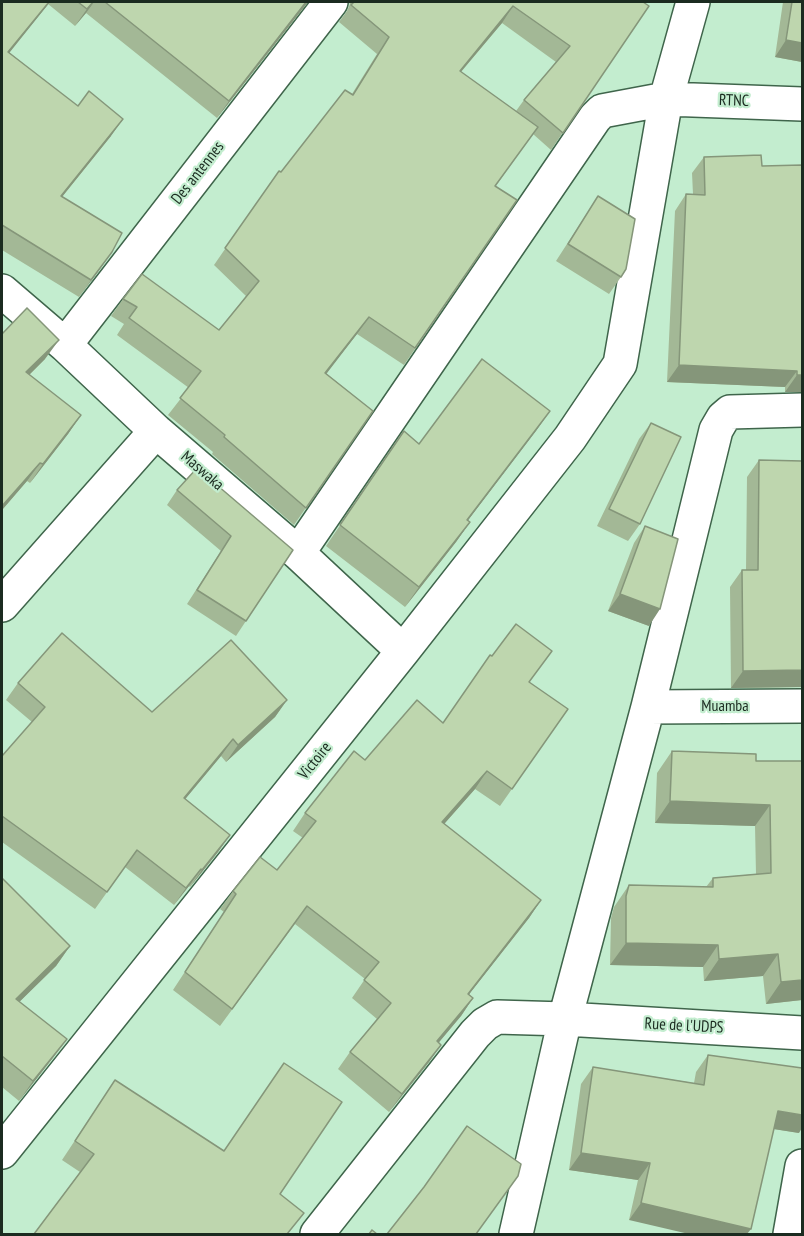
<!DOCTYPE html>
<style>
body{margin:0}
#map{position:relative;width:804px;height:1236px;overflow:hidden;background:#c3edcf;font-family:"PT Sans Narrow",sans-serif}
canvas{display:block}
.frame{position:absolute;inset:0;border:3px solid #1b2b20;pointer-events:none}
</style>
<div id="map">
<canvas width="804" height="1236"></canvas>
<div class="frame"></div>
</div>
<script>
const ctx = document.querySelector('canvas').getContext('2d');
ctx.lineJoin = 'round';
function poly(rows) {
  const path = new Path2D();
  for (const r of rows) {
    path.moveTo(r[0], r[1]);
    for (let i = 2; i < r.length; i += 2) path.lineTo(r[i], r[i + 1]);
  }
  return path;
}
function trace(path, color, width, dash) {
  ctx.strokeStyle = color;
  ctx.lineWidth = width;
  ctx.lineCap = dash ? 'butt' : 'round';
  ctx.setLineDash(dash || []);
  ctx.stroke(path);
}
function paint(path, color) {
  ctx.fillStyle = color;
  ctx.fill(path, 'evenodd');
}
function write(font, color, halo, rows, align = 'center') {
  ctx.font = font + ' "PT Sans Narrow",sans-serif';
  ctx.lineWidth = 4.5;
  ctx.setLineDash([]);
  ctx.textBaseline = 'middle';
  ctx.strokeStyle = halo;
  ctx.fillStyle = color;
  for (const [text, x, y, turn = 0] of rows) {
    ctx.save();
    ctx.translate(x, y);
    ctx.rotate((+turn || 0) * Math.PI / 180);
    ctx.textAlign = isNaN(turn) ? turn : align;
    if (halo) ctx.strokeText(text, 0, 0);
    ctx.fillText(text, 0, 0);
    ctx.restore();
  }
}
const minor = poly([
 [2,291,65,345,156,431,298,553,403,651],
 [65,345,331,2],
 [298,553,595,118,602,111,666,99,802,104],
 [2,605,156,431],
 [648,707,802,706],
 [2,1152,403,651,570,438,620,364,666,99,693,2],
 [317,1234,475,1034,485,1024,497,1017,565,1019,802,1033],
 [516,1234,565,1019,648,707,716,430,723,418,730,412,802,410],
 [790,1234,802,1166]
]);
const wall = poly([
 [2,2,308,2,217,118,86,13,75,26,48,4,9,52,111,136,62,197,112,252,79,297,2,250],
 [349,2,643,2,649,6,551,150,533,134,495,187,517,200,404,365,357,334,326,373,373,411,294,525,212,454,213,452,168,415,189,388,117,335,124,324,111,316,123,299,219,330,246,296,214,265,279,171,281,172,352,94,377,54,339,22,347,11,350,4],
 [502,23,556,62,524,100,516,111,461,72],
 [783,2,802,2,802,62,775,57],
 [704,157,762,166,802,392,785,392,785,387,667,382,675,211,686,194,693,194,692,173],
 [598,196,621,277,609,294,556,261],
 [2,334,45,359,29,375,81,415,68,434,30,483,27,481,2,510],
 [550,411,468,520,470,522,456,542,405,607,326,546,404,431,419,444],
 [651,423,640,524,628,541,597,526,639,439],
 [759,460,802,687,731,688,730,587,742,570,746,570,747,477],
 [177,490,293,550,236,636,187,604,221,551,167,505],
 [645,526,649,626,608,611,634,543],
 [552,651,529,682,568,709,500,806,475,789,444,824,541,900,529,918,469,994,473,998,461,1016,438,1043,441,1045,429,1062,389,1112,338,1069,350,1052,377,1019,352,998,365,979,295,924,220,1026,173,990,224,912,220,909,233,891,277,870,303,838,293,831,305,813,365,760,443,723,492,656],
 [18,683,152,712,287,700,275,717,226,762,221,756,185,799,230,835,218,852,190,887,189,886,174,905,125,867,95,909,2,842,2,756,32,722,6,700],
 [672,751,756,761,802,761,802,1000,766,1004,763,976,704,981,703,967,610,965,611,918,614,907,629,885,706,887,713,878,756,874,755,826,655,823,657,773],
 [2,878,70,946,56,966,19,1002,67,1039,52,1059,19,1101,2,1087],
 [708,1055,799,1133,774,1129,629,1220,638,1180,569,1170,581,1084,593,1067,694,1083,696,1072],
 [115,1080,223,1151,342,1102,34,1234,80,1172,62,1160]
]);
const shadedWall = poly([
 [49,2,50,2,2,62,8,52],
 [94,2,86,13,75,26,87,9],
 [306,2,308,2,217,118,229,101],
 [513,6,502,23,448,87,460,71],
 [786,40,802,43,802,62,775,57],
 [123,119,111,136,49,213,61,196],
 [112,252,100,269,79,297,91,280],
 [369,317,357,334,314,390,325,373],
 [59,340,45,359,13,391,26,372],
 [679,365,797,371,785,387,667,382],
 [797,375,802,375,802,392,785,392],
 [550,411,536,431,453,540,467,520],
 [81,415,68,434,30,483,43,464],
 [40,463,27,481,2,510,2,506],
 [470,522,456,542,405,607,419,587],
 [620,594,660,609,649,626,608,611],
 [802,670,802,687,731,688,743,671],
 [287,700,275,717,226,762,238,745],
 [233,739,221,756,172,815,184,798],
 [487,771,475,789,430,840,442,822],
 [670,801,770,805,755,826,655,823],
 [230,835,218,852,190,887,202,870],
 [201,869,189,886,174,905,186,888],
 [541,900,529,918,456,1011,468,994],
 [626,943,718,945,703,967,610,965],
 [70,946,56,966,2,1019,16,999],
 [778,954,763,976,704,981,719,959],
 [802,980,802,1000,766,1004,781,982],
 [473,998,461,1016,425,1059,437,1041],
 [67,1039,52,1059,19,1101,33,1081],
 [441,1045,429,1062,389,1112,402,1094],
 [778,1111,802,1115,802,1128,799,1133,767,1128],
 [581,1153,650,1163,638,1180,569,1170],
 [641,1203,751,1229,747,1234,689,1234,629,1220]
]);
const building = poly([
 [2,2,49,2,8,52,78,106,89,91,123,119,61,196,122,233,112,252,91,280,2,225,2,2],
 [78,2,93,2,87,9,78,2],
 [105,2,306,2,229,101,105,2],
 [354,2,643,2,649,6,563,133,524,100,570,46,513,6,460,71,538,127,495,186,517,200,415,348,369,317,325,373,373,411,306,508,224,437,225,435,180,398,201,371,129,318,137,307,123,299,142,274,219,330,259,281,225,248,279,171,281,172,345,90,353,95,389,37,351,5,354,2],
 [792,2,802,2,802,43,786,40,792,2],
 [761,155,762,166,802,165,802,375,797,375,797,371,679,365,686,194,705,195,704,157,761,155],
 [598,196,635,219,626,269,621,277,568,244,598,196],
 [27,308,59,340,26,372,81,415,43,464,40,463,2,506,2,334,27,308],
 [482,359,550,411,467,520,470,522,419,587,340,525,404,431,419,444,482,359],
 [651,423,681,437,640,524,609,509,651,423],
 [759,460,802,461,802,670,743,671,742,570,758,570,759,460],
 [197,468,293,550,246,621,197,590,231,536,177,490,197,468],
 [645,526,678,539,660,609,620,594,645,526],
 [516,624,552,651,529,682,568,709,512,789,487,771,442,822,541,900,468,994,473,998,437,1041,441,1045,402,1094,350,1052,391,1003,364,980,379,962,307,906,232,1009,185,972,236,894,233,891,260,857,277,870,316,821,305,813,354,751,365,760,417,700,443,723,490,655,492,656,516,624],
 [62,633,152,712,231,640,287,700,238,745,233,739,184,798,230,835,202,870,201,869,186,888,137,850,107,892,2,816,2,756,45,707,18,683,62,633],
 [672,751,756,754,756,761,802,761,802,980,781,982,778,954,719,959,718,945,626,943,626,896,629,885,713,887,713,878,771,873,770,805,670,801,672,751],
 [2,878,70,946,16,999,67,1039,33,1081,2,1056,2,878],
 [708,1055,802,1068,802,1115,778,1111,751,1229,641,1203,650,1163,581,1153,593,1067,704,1085,708,1055],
 [284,1063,342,1102,280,1194,304,1213,287,1234,34,1234,94,1154,75,1141,115,1080,224,1151,284,1063],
 [467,1126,521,1164,518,1176,476,1234,387,1234,424,1187,467,1126],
 [372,1230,377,1234,369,1234,372,1230]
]);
const streetNames = [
 ["RTNC",734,101,2],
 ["Des antennes",198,173,-52],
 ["Maswaka",202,471,41],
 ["Muamba",725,706],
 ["Victoire",315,761,-51],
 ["Rue de l'UDPS",684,1026,3]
];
trace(minor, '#3f654b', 36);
trace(minor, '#fff', 33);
paint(wall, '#a3b896');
paint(shadedWall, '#85967a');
paint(building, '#bed6ae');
trace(building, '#85967a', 1.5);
write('16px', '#1b2b20', '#c3edcf', streetNames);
</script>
